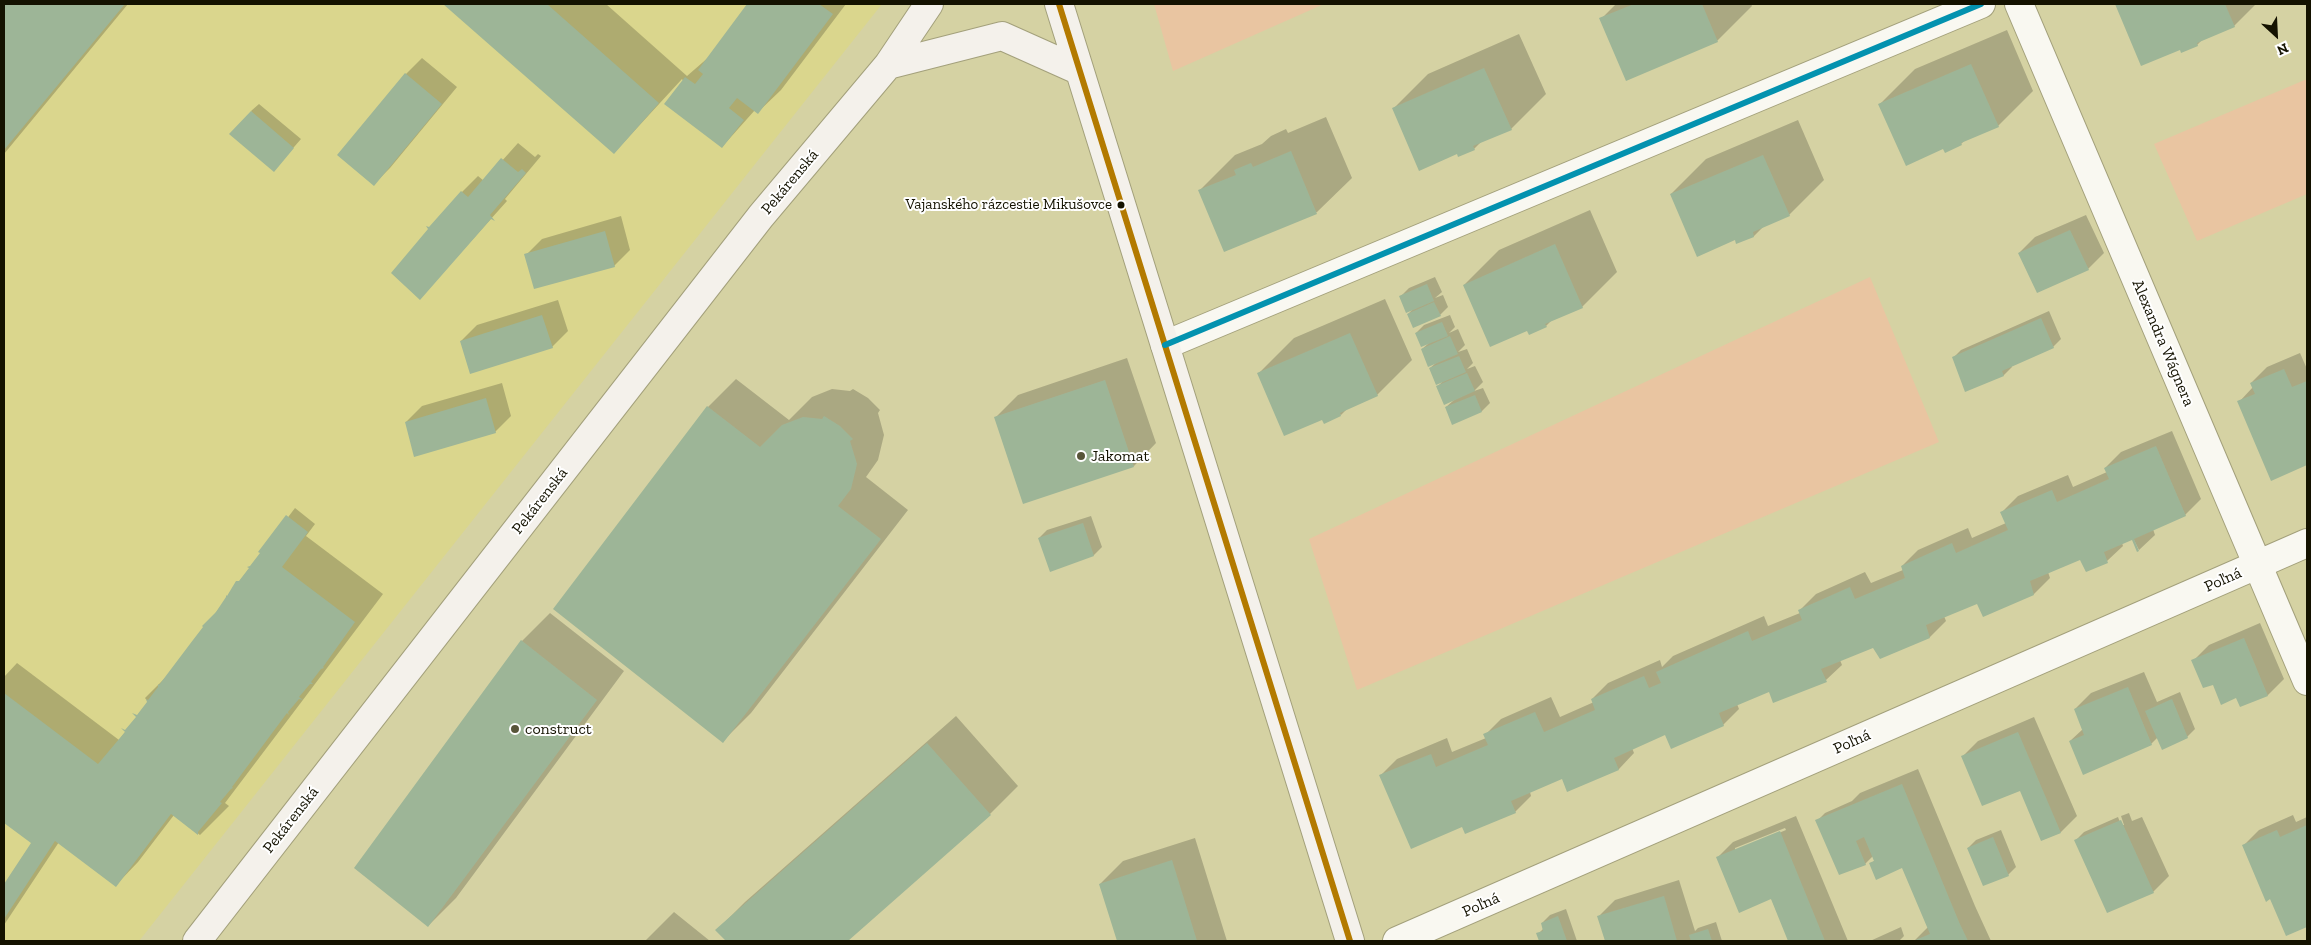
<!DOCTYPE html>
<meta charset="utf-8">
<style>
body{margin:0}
#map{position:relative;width:2311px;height:945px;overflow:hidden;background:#d5d2a3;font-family:"Zilla Slab",serif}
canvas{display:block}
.frame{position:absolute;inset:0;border:5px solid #141200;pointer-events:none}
.north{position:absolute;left:2251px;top:10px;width:50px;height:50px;-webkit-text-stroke:4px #fff;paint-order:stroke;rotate:155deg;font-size:14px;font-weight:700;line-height:20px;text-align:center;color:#141200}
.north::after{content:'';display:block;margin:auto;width:18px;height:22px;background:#141200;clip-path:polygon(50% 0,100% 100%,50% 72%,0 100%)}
</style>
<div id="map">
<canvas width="2311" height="945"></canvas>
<div class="frame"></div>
<div class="north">N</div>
</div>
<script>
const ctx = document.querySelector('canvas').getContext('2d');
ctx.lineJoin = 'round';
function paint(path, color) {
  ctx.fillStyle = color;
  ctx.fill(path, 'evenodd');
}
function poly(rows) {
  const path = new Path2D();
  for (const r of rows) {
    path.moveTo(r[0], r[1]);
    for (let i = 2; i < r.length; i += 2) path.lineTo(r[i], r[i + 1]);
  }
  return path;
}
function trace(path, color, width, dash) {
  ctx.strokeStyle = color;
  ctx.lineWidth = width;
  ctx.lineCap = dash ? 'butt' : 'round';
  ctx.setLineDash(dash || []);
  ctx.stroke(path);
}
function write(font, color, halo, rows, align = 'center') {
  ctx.font = font + ' "Zilla Slab",serif';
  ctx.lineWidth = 4;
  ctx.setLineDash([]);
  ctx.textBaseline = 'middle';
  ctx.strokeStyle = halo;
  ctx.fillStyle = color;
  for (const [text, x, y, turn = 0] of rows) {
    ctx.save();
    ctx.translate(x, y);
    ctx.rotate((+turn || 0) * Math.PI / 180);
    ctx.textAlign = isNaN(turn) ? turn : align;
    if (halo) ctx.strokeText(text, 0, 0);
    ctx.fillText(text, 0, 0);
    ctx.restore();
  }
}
const built = poly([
 [4,4,882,4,139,941,4,941]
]);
const green = poly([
 [1154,4,1324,4,1173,71],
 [2307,79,2307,194,2197,241,2154,144],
 [1870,277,1939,442,1357,690,1309,539]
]);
const shadow = poly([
 [4,4,128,4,4,154],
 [445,4,606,4,687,76,710,56,749,4,846,4,781,90,758,112,755,110,722,147,682,79,614,153],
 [1616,4,1751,4,1752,6,1717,41,1601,19],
 [2117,4,2256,4,2234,26,2204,38,2197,45,2180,48],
 [2007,30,2033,91,1998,126,1966,139,1961,144,1944,148,1880,104,1915,69],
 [1519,34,1546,94,1511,129,1482,141,1474,149,1458,152,1393,109,1428,74],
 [422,58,457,87,390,168,374,184,406,74],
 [259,104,301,139,281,162,251,111],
 [1326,117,1352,178,1317,212,1225,251,1200,190,1235,155,1262,144,1271,136,1286,129,1288,133],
 [1798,120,1824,180,1789,215,1763,227,1754,236,1736,239,1671,194,1706,159],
 [518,143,535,157,538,154,541,156,505,199,507,201,420,298,392,273,462,192,478,176,484,181],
 [1590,210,1617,272,1582,307,1554,318,1546,326,1528,330,1464,285,1499,250],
 [2086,215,2104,253,2088,269,2019,253,2035,237],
 [621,216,630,250,614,266,526,255,542,239],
 [1435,277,1442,292,1435,298,1443,295,1448,307,1440,315,1408,314,1414,308,1401,296,1409,288],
 [1385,299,1412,360,1377,395,1349,407,1341,415,1259,373,1294,338],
 [558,300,568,331,552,347,461,341,477,325],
 [2049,311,2061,339,2053,347,2011,365,2012,367,2004,375,1966,391,1953,358,1961,350],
 [1450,315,1455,327,1449,333,1458,329,1465,345,1458,352,1467,349,1473,363,1467,369,1475,366,1483,382,1474,391,1483,388,1490,403,1482,411,1452,423,1446,407,1454,400,1438,386,1444,380,1430,368,1437,362,1422,349,1429,343,1416,333,1424,325],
 [2300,353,2307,369,2307,464,2272,479,2239,402,2253,387,2251,383,2267,367],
 [1127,358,1156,443,1134,466,995,418,1018,395],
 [736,379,789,420,812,397,832,389,850,391,853,389,868,398,880,410,878,413,884,435,878,460,866,477,908,510,751,713,723,741,555,609,708,407],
 [502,383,511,416,495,432,406,422,422,406],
 [2172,431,2201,499,2185,515,2153,529,2155,535,2139,550,2133,538,2122,543,2123,546,2107,561,2086,571,2081,558,2048,572,2050,578,2034,594,1978,602,1944,616,1946,621,1930,637,1880,658,1874,646,1840,660,1842,665,1826,680,1769,690,1737,704,1739,709,1723,725,1666,734,1632,748,1634,753,1619,769,1568,791,1562,777,1530,792,1531,796,1515,812,1462,826,1381,775,1397,759,1447,738,1452,752,1486,738,1485,735,1501,719,1551,697,1560,717,1594,702,1592,699,1608,683,1660,660,1662,667,1673,656,1764,616,1768,626,1800,613,1800,610,1816,594,1865,572,1871,583,1903,570,1902,566,1918,550,1968,528,1972,538,2006,523,2002,512,2018,496,2068,475,2073,487,2107,472,2105,468,2121,452],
 [295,508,315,524,306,536,383,594,225,803,229,806,200,835,174,815,138,862,116,885,59,842,4,925,4,886,33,843,4,822,4,677,17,663,119,740,148,702,145,698,171,672],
 [1091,516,1102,547,1094,555,1050,570,1039,538,1047,530],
 [550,613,624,671,456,898,428,926,355,868,522,641],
 [2260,623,2284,679,2268,695,2241,706,2237,697,2193,661,2209,645],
 [2144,672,2157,702,2180,692,2195,729,2187,737,2158,737,2151,744,2070,741,2083,729,2075,709,2091,693],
 [956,716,1018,786,990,814,846,941,727,941,717,930,745,902],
 [2034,717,2077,816,2061,832,2042,840,2021,789,1962,757,1978,741],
 [1918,769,1975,906,1991,941,1914,941,1928,927,1903,866,1871,864,1875,860,1873,856,1865,864,1817,821,1825,813,1852,801,1860,793],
 [2129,813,2132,821,2142,817,2169,876,2153,892,2076,840,2084,832,2118,817,2121,825,2124,825,2121,816],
 [2293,815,2296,822,2307,817,2307,925,2287,934,2270,897,2243,846,2259,830],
 [1796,816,1848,941,1789,941,1771,898,1717,858,1733,842],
 [1785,828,1786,830,1735,851,1735,848],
 [2001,830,2016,867,2008,875,1968,848,1976,840],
 [1195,838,1227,941,1118,941,1100,884,1123,861],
 [1679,880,1695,931,1698,928,1716,922,1722,941,1607,941,1599,916,1615,900],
 [1566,909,1577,941,1541,941,1538,934,1544,928,1542,923,1550,915],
 [674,912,710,941,645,941],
 [1901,927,1904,936,1899,941,1870,941]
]);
const building = poly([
 [4,4,125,4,4,150],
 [443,4,547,4,659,103,614,154],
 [747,4,819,4,833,14,758,114,737,98,729,108,744,120,722,148,664,104,685,77,695,84,703,74,698,70],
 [1634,4,1702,4,1718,42,1626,81,1599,18],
 [2115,4,2225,4,2235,27,2197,43,2198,46,2181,53,2180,50,2141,66],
 [1971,64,1999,127,1961,143,1962,145,1945,153,1943,149,1906,166,1878,104],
 [1484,68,1512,130,1473,146,1475,150,1458,157,1457,154,1419,171,1392,108],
 [405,73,442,104,374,186,337,155],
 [251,111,294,148,274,172,229,134],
 [1291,151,1317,214,1224,252,1198,190,1236,175,1234,170,1251,163,1253,167],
 [1763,155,1790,216,1753,232,1754,237,1736,244,1735,240,1697,257,1670,194],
 [501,158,518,172,522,169,526,173,490,215,495,221,491,219,420,300,391,273,428,229,426,226,429,227,461,191,468,197],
 [2070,230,2089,270,2037,293,2018,253],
 [605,231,615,267,534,289,524,254],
 [1555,244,1583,308,1545,324,1547,327,1529,335,1527,331,1490,347,1463,285],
 [1427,284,1434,301,1406,313,1399,296],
 [1434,302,1441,316,1413,328,1407,314],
 [542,315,553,348,470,374,460,341],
 [2041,318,2054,348,2002,371,2004,376,1965,392,1952,357],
 [1442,322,1448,336,1421,347,1415,333],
 [1350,333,1378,396,1340,413,1341,416,1324,424,1322,420,1284,436,1257,373],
 [1450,336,1458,354,1428,367,1421,349],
 [1459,356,1466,372,1436,385,1429,368],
 [2284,369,2292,387,2307,381,2307,465,2271,481,2237,401,2255,394,2250,383],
 [1467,373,1475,391,1444,405,1436,386],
 [1105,380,1134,467,1023,504,994,417],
 [1475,395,1482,412,1452,425,1445,407],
 [486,398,496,433,414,457,405,422],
 [707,406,760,447,782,425,803,417,822,419,824,416,840,426,853,439,850,441,857,464,851,489,838,506,881,539,723,743,553,609],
 [2156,446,2186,516,2134,539,2139,551,2137,552,2132,540,2104,552,2108,563,2086,572,2080,560,2030,581,2034,595,1983,617,1977,604,1926,625,1930,638,1880,659,1873,648,1821,669,1827,682,1773,703,1769,692,1719,713,1724,726,1671,749,1665,735,1614,758,1619,770,1567,792,1562,779,1511,801,1516,813,1465,834,1462,827,1411,849,1379,775,1431,754,1436,767,1488,745,1483,734,1535,712,1544,732,1595,710,1591,699,1644,676,1649,688,1661,683,1656,672,1748,631,1752,641,1802,620,1798,610,1850,587,1855,599,1905,578,1901,566,1952,543,1956,553,2008,530,2000,512,2052,490,2057,502,2109,479,2104,468],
 [286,515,308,532,282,567,355,622,323,667,324,668,321,669,311,682,313,684,310,684,299,697,303,700,299,699,288,712,289,715,287,713,232,787,233,788,231,789,220,802,222,803,198,832,198,835,171,814,116,887,55,841,4,919,4,884,31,843,4,823,4,693,98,764,125,732,121,728,125,730,136,717,132,713,137,715,147,702,146,699,148,700,158,687,158,684,159,685,193,640,203,627,202,626,216,612,226,597,226,595,227,596,236,581,239,581,249,568,247,567,250,566,260,553,258,552],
 [1083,523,1094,556,1050,572,1038,538],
 [2244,638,2268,696,2240,707,2236,698,2221,705,2213,685,2203,688,2191,660],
 [521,640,597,700,428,927,354,868],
 [2128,687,2152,745,2083,775,2069,741,2084,735,2074,709],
 [2172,699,2188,738,2162,750,2145,711],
 [2018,732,2061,833,2041,841,2020,791,1982,806,1961,756],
 [927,743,991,815,848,941,726,941,715,930],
 [1902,784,1959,922,1968,941,1913,941,1930,934,1902,868,1876,880,1869,863,1874,861,1864,837,1856,841,1866,865,1839,875,1815,820],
 [2121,820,2154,893,2107,913,2074,840],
 [2307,825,2307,927,2286,936,2270,899,2266,902,2242,845,2277,830,2280,837],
 [1780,831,1825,941,1788,941,1771,899,1739,913,1716,857],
 [1993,837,2009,876,1983,886,1967,848],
 [1172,860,1197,941,1117,941,1099,884],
 [1664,896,1677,941,1605,941,1597,916],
 [1558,916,1567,941,1539,941,1536,933,1543,931,1541,923],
 [1708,929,1712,941,1691,941,1689,935]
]);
const street = poly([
 [2019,4,2307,681],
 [1165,345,1981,4],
 [1397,941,2307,543]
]);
const secondary = poly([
 [1059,4,1350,941],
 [888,65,1002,36,1078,70],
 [197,941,761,216,888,65,929,4]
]);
const bus1 = poly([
 [1059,4,1350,941]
]);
const bus2 = poly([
 [1165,345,1981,4]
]);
const markers = [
 [1121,205,4.5,"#141200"],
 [1081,456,5,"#585539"],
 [515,729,5,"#585539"]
];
const busNames = [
 ["Vajanského rázcestie Mikušovce",1112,205]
];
const streetNames = [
 ["Pekárenská",790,182,-50],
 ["Alexandra Wágnera",2163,343,67],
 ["Pekárenská",540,501,-52],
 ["Poľná",2223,580,-24],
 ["Poľná",1852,742,-24],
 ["Pekárenská",291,820,-52],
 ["Poľná",1481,905,-24]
];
const poiNames = [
 ["Jakomat",1091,456],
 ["construct",525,729]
];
paint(built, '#dad68d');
paint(green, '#e9c5a1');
paint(shadow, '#0003');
paint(building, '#9db597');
trace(street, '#a3a07b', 30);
trace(secondary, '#a3a07b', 30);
trace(street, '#f9f8f1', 28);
trace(secondary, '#f4f1eb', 28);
trace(bus1, '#b37a00', 6);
trace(bus2, '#0392af', 6);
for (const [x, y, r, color] of markers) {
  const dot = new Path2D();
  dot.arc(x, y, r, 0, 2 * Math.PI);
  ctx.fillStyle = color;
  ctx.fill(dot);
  trace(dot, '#fff', 2);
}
write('15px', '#141200', '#fff', busNames, 'right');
write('16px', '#141200', '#fff', streetNames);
write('16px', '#141200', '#fff', poiNames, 'left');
</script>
